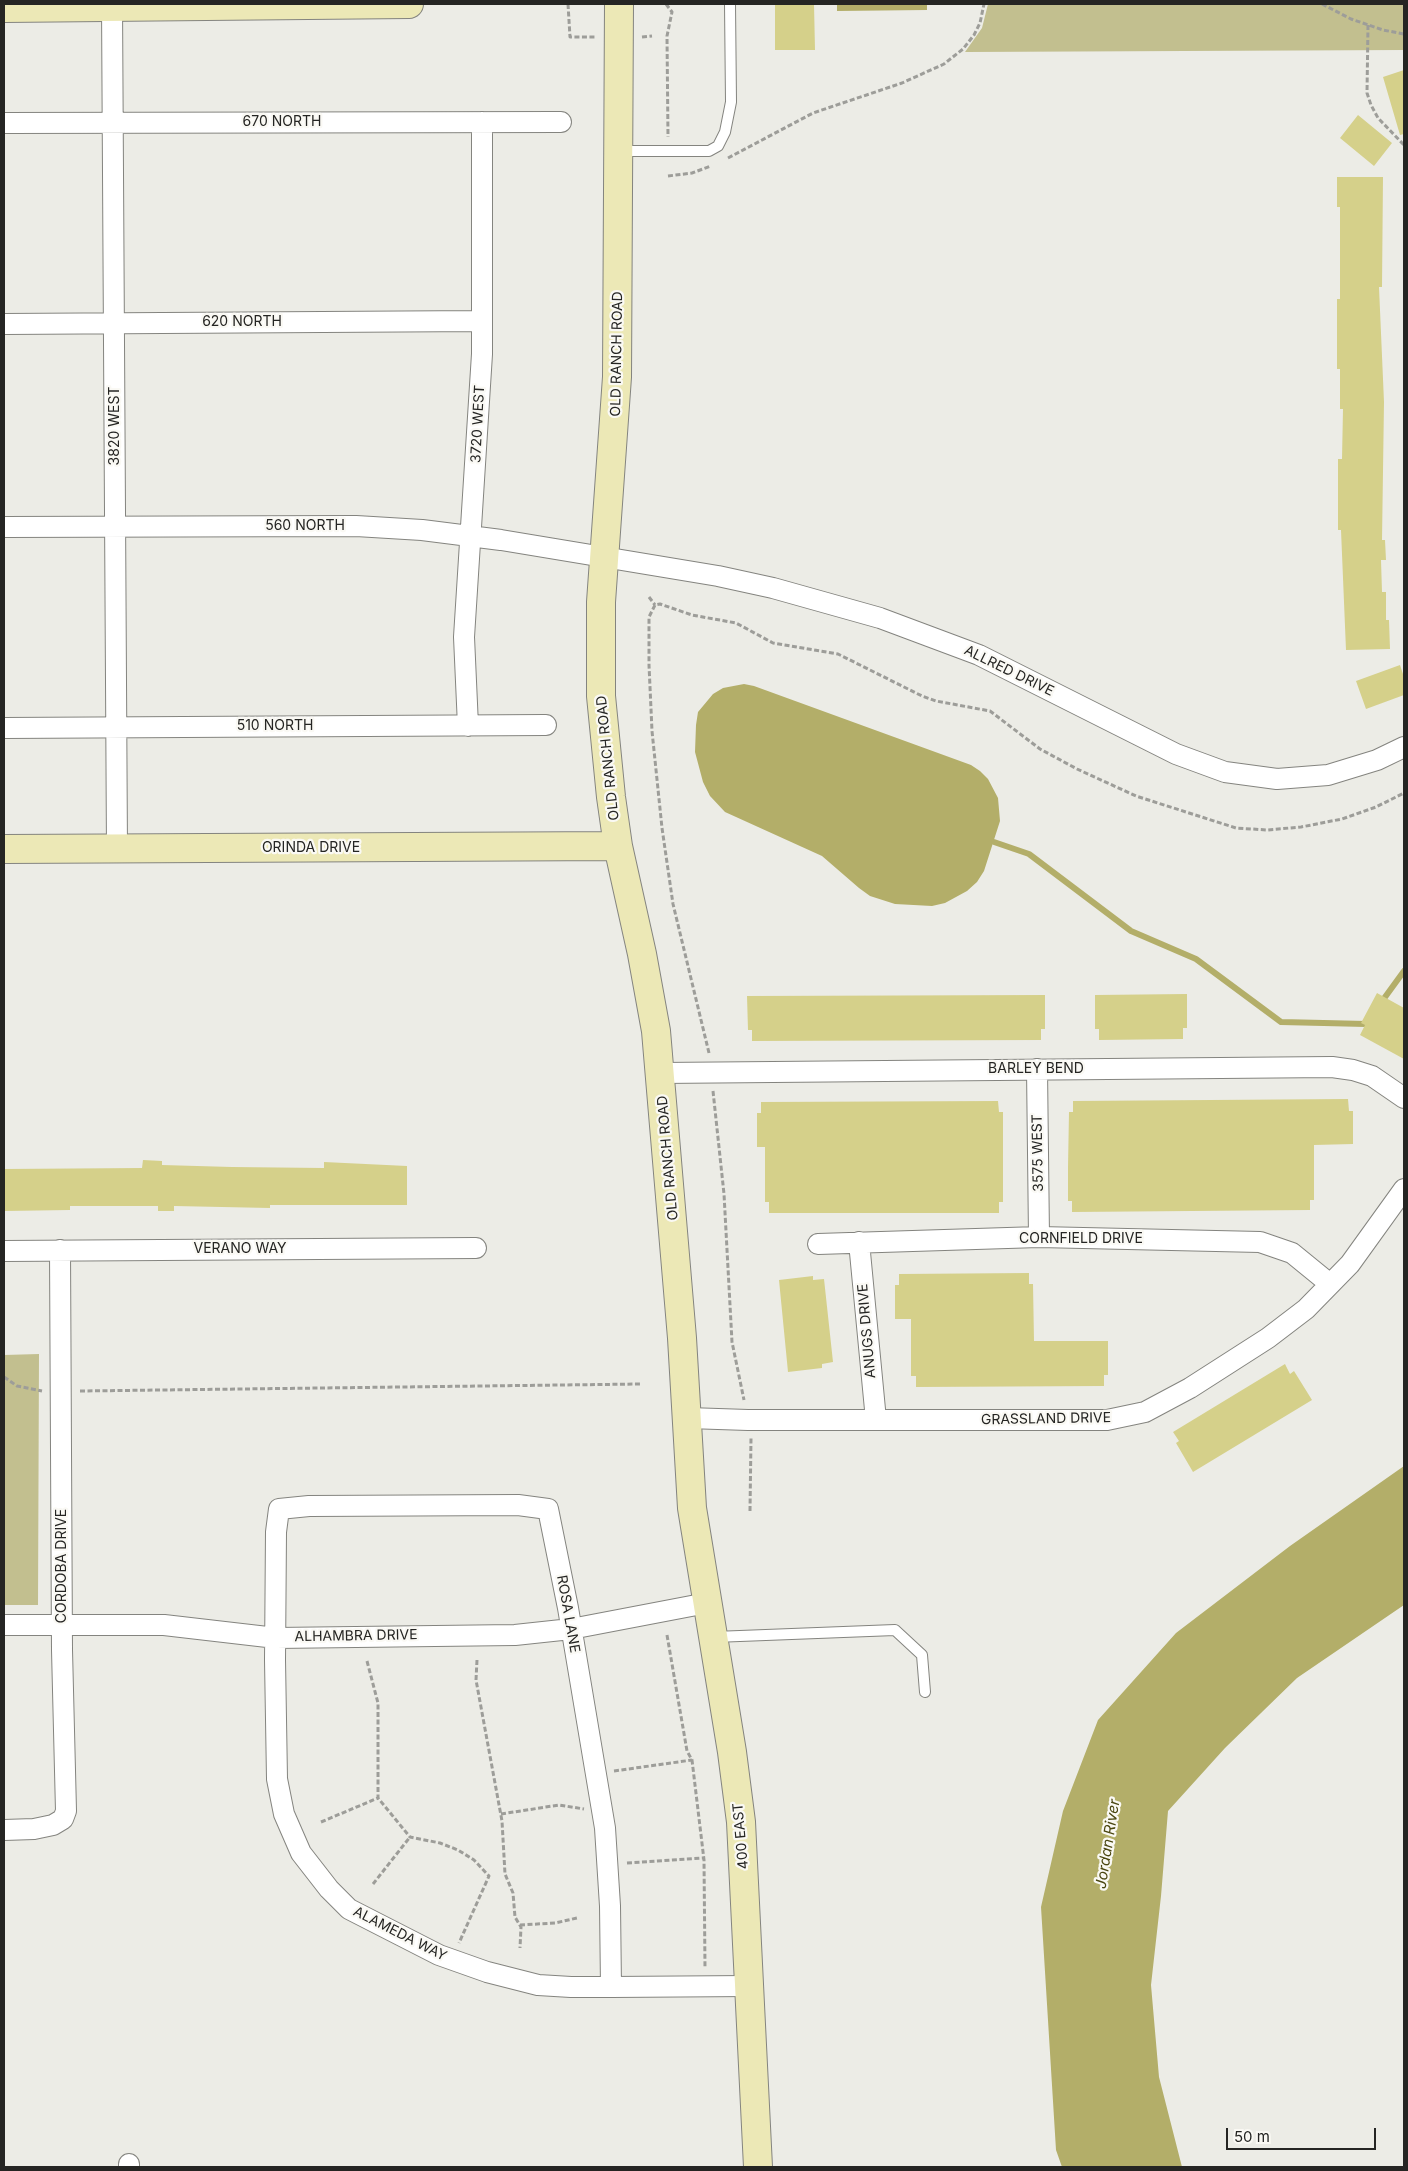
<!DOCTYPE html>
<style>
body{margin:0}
#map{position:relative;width:1408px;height:2171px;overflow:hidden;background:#ecece6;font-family:Inter,sans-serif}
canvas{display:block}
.frame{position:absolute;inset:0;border:5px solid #252523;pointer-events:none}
.scale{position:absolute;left:1226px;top:2128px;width:150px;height:22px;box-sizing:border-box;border:2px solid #252523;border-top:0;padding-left:6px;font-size:15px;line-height:18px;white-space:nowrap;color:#252523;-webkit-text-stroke:4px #faf9f4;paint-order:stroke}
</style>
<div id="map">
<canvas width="1408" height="2171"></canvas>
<div class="frame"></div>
<div class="scale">50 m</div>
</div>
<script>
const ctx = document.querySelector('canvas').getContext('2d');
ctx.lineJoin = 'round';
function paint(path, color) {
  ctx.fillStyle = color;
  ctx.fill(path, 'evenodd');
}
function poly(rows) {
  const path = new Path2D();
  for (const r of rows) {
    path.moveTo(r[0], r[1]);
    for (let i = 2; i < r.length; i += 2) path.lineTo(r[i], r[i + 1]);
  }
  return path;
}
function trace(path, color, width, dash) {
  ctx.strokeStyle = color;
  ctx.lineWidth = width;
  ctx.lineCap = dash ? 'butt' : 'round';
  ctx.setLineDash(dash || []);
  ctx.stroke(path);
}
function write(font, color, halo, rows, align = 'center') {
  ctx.font = font + ' Inter,sans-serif';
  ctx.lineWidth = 4.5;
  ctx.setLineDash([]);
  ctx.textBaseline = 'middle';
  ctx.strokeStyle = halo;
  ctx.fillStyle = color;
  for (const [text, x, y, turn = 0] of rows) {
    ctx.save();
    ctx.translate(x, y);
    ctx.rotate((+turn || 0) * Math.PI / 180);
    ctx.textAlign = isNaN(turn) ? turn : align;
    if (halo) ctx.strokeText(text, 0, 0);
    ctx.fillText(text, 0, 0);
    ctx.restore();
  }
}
const green = poly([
 [988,4,1404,4,1404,50,965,52,982,28],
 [39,1354,38,1605,4,1605,4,1355]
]);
const water = poly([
 [837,4,927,4,927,10,837,11],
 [744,684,754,686,971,765,980,771,988,779,998,798,1000,821,984,871,977,882,967,891,945,903,932,906,895,904,870,896,859,888,822,856,725,812,710,796,703,782,695,752,696,725,698,712,713,694,723,688],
 [1404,1466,1404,1605,1297,1678,1225,1748,1168,1811,1161,1896,1151,1985,1159,2077,1182,2167,1062,2167,1056,2150,1041,1907,1063,1811,1098,1720,1176,1633,1290,1546]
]);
const stream = poly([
 [994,842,1029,854,1131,931,1196,959,1281,1022,1366,1024,1369,1021],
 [1380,1004,1404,971]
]);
const building = poly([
 [775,4,814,4,815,50,775,50],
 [1404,70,1404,134,1400,135,1383,77],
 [1358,115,1392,143,1374,166,1340,138],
 [1337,177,1383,177,1382,287,1379,287,1384,402,1382,540,1385,540,1386,560,1381,560,1382,592,1386,592,1386,620,1389,620,1390,649,1346,650,1341,530,1338,530,1338,459,1342,459,1343,409,1340,409,1340,369,1337,369,1337,299,1340,299,1340,207,1337,207],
 [1400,665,1404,677,1404,695,1366,709,1356,681],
 [1377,993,1404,1008,1404,1059,1360,1035,1365,1025,1361,1023],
 [1187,994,1187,1028,1183,1028,1183,1039,1099,1040,1099,1029,1095,1029,1095,995],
 [1045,995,1045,1029,1041,1029,1041,1040,752,1041,752,1030,748,1030,747,996],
 [1348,1099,1349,1111,1353,1111,1353,1144,1314,1145,1314,1200,1310,1200,1310,1210,1072,1212,1072,1201,1068,1201,1068,1167,1069,1112,1073,1112,1073,1101],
 [998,1101,999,1112,1003,1112,1003,1202,999,1202,999,1213,769,1213,769,1202,765,1202,765,1147,757,1147,757,1113,761,1113,761,1102],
 [143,1160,162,1161,162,1165,232,1167,324,1168,324,1162,407,1166,407,1205,270,1205,270,1208,174,1206,174,1211,158,1211,158,1206,70,1206,70,1210,4,1211,4,1169,142,1168],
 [1029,1273,1029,1284,1033,1284,1034,1341,1108,1341,1108,1375,1104,1375,1104,1386,916,1387,916,1376,911,1376,911,1319,895,1319,895,1285,899,1285,899,1274],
 [813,1276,813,1280,824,1279,833,1362,822,1364,822,1368,788,1372,779,1280],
 [1285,1364,1290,1374,1294,1371,1312,1400,1193,1472,1176,1443,1179,1441,1173,1432]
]);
const path = poly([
 [568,4,570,37,596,37],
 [666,4,672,12,667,36,668,137],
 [1322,4,1351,19,1383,30,1404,34],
 [1368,25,1367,93,1371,105,1378,118,1404,145],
 [642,37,652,36],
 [728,158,813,113,902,83,944,64,963,49,974,35,980,23,984,4],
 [668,176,692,173,711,166],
 [649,597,655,605],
 [709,1053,673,904,662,828,652,731,649,665,649,617,655,605,660,604,692,615,736,623,773,643,838,654,922,696,936,701,990,711,1040,749,1077,769,1136,796,1236,828,1267,830,1301,827,1342,819,1376,807,1404,793],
 [713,1091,724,1194,732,1342,744,1400],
 [4,1377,17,1386,42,1391],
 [80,1391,642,1384],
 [750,1511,751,1438],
 [667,1635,687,1751,692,1760,704,1860,705,1968],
 [477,1660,476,1680,502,1821,505,1874,513,1893,515,1917,521,1927,520,1948],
 [367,1661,378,1703,378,1798,410,1837,440,1843,458,1850,474,1860,489,1876,459,1943],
 [614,1771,692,1760],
 [501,1814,559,1805,584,1809],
 [321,1822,378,1798],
 [627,1863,703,1858],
 [373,1884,410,1837],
 [520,1925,555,1923,577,1918]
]);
const lane = poly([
 [620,151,709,151,718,146,725,132,731,102,730,4],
 [714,1637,895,1630,922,1655,925,1692]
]);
const street = poly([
 [112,4,117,849],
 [4,123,561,122],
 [4,324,481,321],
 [4,527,356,526,422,530,501,540,718,576,773,588,880,618,979,655,1176,754,1225,772,1277,779,1328,775,1377,760,1404,747],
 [468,726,464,637,482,354,482,122],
 [4,728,546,725],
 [1037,1069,1039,1237],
 [661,1073,1332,1067,1353,1070,1372,1076,1404,1098],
 [859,1242,876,1420],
 [818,1244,1039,1237,1260,1242,1292,1253,1330,1284],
 [4,1251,476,1248],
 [688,1418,748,1420,1107,1420,1145,1412,1190,1388,1268,1338,1306,1309,1350,1264,1404,1189],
 [4,1625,164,1625,276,1638,515,1635,571,1629,707,1603],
 [4,1830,34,1829,53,1825,63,1819,66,1811,62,1650,60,1250],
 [611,1987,610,1906,605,1828,568,1608,548,1509,518,1505,309,1506,279,1509,276,1532,275,1660,277,1779,284,1814,301,1853,329,1889,349,1909,439,1955,487,1972,538,1985,571,1987,611,1987,749,1986],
 [129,2164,129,2167]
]);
const secondary = poly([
 [619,4,617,377,601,602,601,696,611,797,618,846,642,954,656,1031,682,1338,692,1508,732,1752,741,1822,758,2167],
 [4,8,409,4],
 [4,849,618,846]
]);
const streetNames = [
 ["670 NORTH",282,122],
 ["620 NORTH",242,322],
 ["OLD RANCH ROAD",617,354,-89],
 ["3720 WEST",478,424,-87],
 ["3820 WEST",115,426,-90],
 ["560 NORTH",305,526],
 ["ALLRED DRIVE",1009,671,26],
 ["510 NORTH",275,726],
 ["OLD RANCH ROAD",608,758,-96],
 ["ORINDA DRIVE",311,848],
 ["BARLEY BEND",1036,1069],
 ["3575 WEST",1038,1153,-91],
 ["OLD RANCH ROAD",668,1158,-95],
 ["CORNFIELD DRIVE",1081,1239],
 ["VERANO WAY",240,1249],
 ["ANUGS DRIVE",867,1331,-95],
 ["GRASSLAND DRIVE",1046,1419,-1],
 ["CORDOBA DRIVE",62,1566,-90],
 ["ROSA LANE",568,1614,80],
 ["ALHAMBRA DRIVE",356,1636,-1],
 ["400 EAST",741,1836,-95],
 ["ALAMEDA WAY",400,1934,27]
];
const waterNames = [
 ["Jordan River",1108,1844,-81]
];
paint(green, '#c2bf8f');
paint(water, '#b3ae69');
trace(stream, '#b3ae69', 6);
paint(building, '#d5d08a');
trace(lane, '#84847f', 12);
trace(street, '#84847f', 22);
trace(secondary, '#84847f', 30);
trace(path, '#9d9d99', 3, [5, 2.5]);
trace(lane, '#fff', 10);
trace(street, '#fff', 20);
trace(secondary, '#ece8b6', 28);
write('14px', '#252523', '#faf9f4', streetNames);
write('italic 15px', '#4b4711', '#faf9f4', waterNames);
</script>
